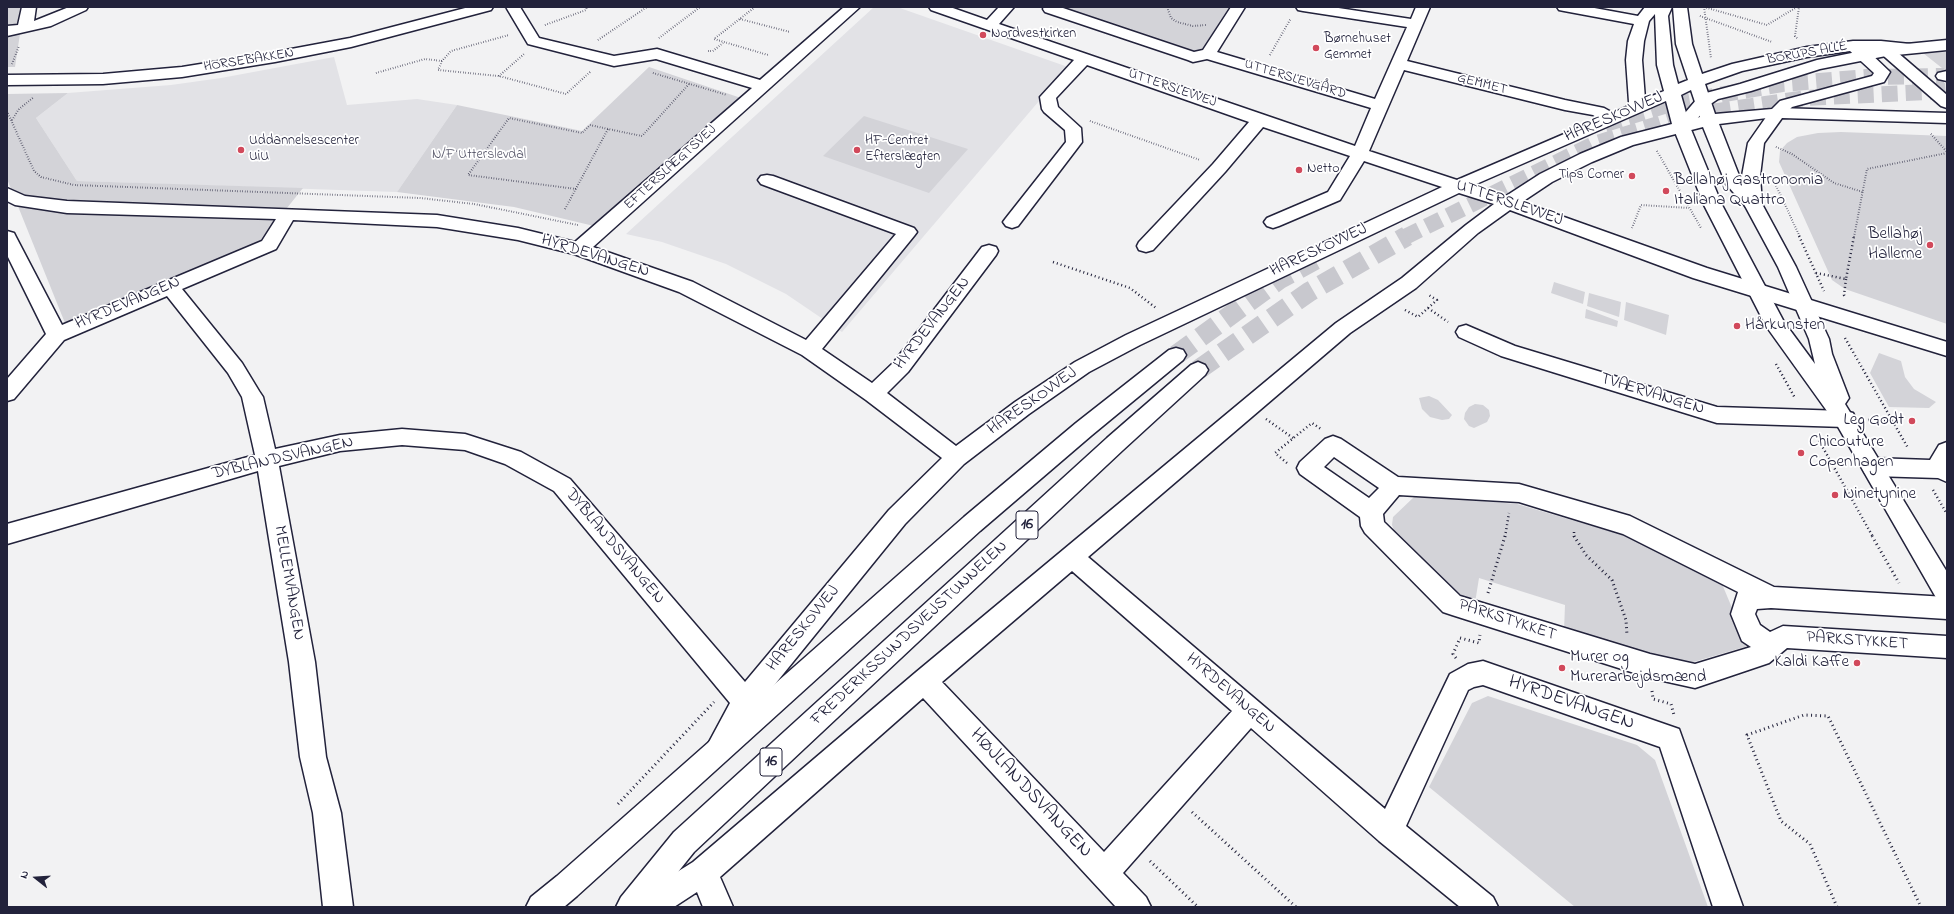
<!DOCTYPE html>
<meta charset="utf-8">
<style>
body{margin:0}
#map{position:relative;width:1954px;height:914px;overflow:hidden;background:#f2f2f3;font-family:"Indie Flower",sans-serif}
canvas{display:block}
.frame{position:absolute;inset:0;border:8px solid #22223b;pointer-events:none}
.north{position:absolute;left:16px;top:858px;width:40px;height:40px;-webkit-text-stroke:3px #fff;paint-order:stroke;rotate:287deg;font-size:11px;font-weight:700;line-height:16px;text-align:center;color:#22223b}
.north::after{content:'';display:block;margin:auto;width:14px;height:18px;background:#22223b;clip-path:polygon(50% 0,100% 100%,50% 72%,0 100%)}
</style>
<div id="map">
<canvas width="1954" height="914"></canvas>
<div class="frame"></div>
<div class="north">N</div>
</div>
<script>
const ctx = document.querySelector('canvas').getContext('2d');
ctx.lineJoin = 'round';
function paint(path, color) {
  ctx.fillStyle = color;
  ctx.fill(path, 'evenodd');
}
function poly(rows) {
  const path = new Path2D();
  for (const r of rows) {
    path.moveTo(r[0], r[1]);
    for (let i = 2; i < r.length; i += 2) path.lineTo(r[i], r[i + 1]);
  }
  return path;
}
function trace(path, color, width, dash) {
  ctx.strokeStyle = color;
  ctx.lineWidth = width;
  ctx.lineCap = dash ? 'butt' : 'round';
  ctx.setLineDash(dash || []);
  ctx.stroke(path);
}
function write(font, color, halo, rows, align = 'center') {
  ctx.font = font + ' "Indie Flower",sans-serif';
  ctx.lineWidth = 3.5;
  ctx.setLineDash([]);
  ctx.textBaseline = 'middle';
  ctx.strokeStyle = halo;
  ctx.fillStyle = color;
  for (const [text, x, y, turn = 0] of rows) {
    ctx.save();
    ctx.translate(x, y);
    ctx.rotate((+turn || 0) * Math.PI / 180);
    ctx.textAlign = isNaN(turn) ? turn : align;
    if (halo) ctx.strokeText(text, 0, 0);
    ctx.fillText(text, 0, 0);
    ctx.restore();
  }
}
const built = poly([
 [874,7,897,7,1068,67,842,332,786,294,726,264,662,242,626,234],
 [334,57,347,105,417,99,457,105,397,192,77,181,36,118,68,93,171,85,221,78]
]);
const green = poly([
 [7,7,24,7,15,67,7,67],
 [1062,7,1229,7,1201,52,1193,54,1065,10],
 [1947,52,1947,72,1923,53],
 [649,67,741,98,594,226,514,207,397,192,457,105,582,131],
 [68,93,36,118,77,181,303,188,259,243,65,323,7,179,7,94],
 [864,116,968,149,929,193,823,156],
 [1841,132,1947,136,1947,324,1845,289,1832,280,1779,162,1780,151,1787,143,1797,137,1818,133],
 [1554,282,1585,292,1583,304,1551,293],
 [1589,293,1621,302,1619,317,1587,306],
 [1626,302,1669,315,1666,335,1624,320],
 [1586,309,1618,321,1617,327,1585,318],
 [1879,353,1901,361,1905,377,1914,389,1936,402,1929,408,1889,407,1870,373],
 [1429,396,1438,400,1452,415,1449,419,1442,420,1430,417,1422,409,1419,398],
 [1475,404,1483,405,1489,410,1490,416,1487,422,1474,428,1469,426,1464,419,1465,413,1469,407],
 [1422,496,1517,504,1630,537,1722,584,1748,646,1690,663,1671,662,1564,631,1565,605,1479,578,1475,603,1450,588,1395,533,1392,525,1393,517,1414,497],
 [1488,696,1637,745,1655,760,1708,907,1575,907,1429,787,1472,703]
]);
const majorTunnelFar1 = poly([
 [1605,124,1674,103,1782,84,1867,77,1944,76],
 [1405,237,1594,144,1684,116,1806,98,1947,91]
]);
const majorTunnel = poly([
 [1176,355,1280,279,1315,260],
 [1198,370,1309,292,1407,236]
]);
const pathFar2 = poly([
 [755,7,714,39,768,55],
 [1167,7,1171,18,1177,22,1193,26,1206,25],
 [1704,7,1711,58],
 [1704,7,1767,25,1797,7],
 [1700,16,1772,42],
 [740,19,790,32],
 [545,25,586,10,587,7],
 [659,38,700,7],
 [1797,38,1795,36,1799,7],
 [598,40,647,7],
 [708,51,713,51,723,43],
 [1270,55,1291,18],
 [442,61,438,70,499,76,566,94,590,72],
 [12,64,19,46],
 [376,73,425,59,442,61,451,51,509,35],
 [653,73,727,95],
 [499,76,524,54],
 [7,111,34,171,41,177,74,185,420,198,474,204,578,225],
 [12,120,19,109,34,97],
 [1090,121,1200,160],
 [1931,134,1947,152],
 [447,147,445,150,483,153],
 [1776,147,1792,154,1834,183,1863,192],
 [1657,151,1701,228],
 [1773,179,1800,237],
 [576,189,468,175,509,118,582,133,590,125,608,129],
 [565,209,608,129,642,136,689,84],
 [1632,228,1641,205,1689,208],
 [1854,237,1867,169,1947,153]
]);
const pathFar1 = poly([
 [1799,236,1824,291],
 [1053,262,1130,288,1156,308],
 [1816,273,1846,279,1854,236],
 [1846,279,1844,295,1846,298],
 [1428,308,1448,322],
 [1405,310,1418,317,1437,300,1427,294],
 [1845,338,1908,448],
 [1776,364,1795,398],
 [1266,419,1293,438],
 [1868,420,1893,421],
 [1817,437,1873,537],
 [1287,463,1275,453,1312,423,1321,429],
 [1933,490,1947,514],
 [1574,532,1574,537],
 [1505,537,1509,513]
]);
const path = poly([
 [1574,536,1586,555,1612,580,1626,620,1627,635],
 [1872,536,1899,583],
 [1488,593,1505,536],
 [1456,658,1453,654,1460,638,1479,643,1480,635],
 [1652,691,1653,699,1671,704,1674,715],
 [618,804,714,702],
 [1192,812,1296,907],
 [1150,861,1198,907],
 [1837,907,1810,844,1781,821,1747,735,1804,715,1828,716,1921,907]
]);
const minor = poly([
 [22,7,36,7,34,21,69,7,88,7,86,10,51,26,7,36,7,26,18,25,22,7],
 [469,7,493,7,491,10,351,47,275,62,182,77,103,84,7,85,7,75,103,74,182,67,275,52,350,38,469,7],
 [506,7,520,7,539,38,614,56,657,49,760,80,844,7,860,7,593,247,693,282,806,340,896,234,761,184,758,180,761,176,767,175,773,176,914,228,917,232,914,236,822,349,872,383,894,362,982,247,989,245,996,247,998,251,996,255,908,372,887,393,956,446,1015,402,1075,362,1126,335,1442,187,1364,161,1340,200,1279,226,1273,228,1267,226,1264,222,1267,218,1328,192,1350,156,1263,127,1225,172,1153,250,1146,252,1139,250,1137,246,1139,242,1213,164,1249,122,1087,65,1056,98,1058,107,1081,128,1082,142,1018,226,1012,228,1006,226,1003,222,1006,218,1066,142,1065,130,1044,112,1042,109,1040,97,1074,60,931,10,929,7,950,7,987,20,999,7,1014,7,999,24,1355,146,1371,108,1207,59,1193,62,1188,60,1045,12,1043,9,1044,7,1060,7,1194,52,1203,50,1231,7,1245,7,1217,52,1375,99,1407,27,1303,11,1298,10,1296,7,1332,7,1411,19,1416,7,1430,7,1407,61,1565,100,1604,108,1613,113,1628,106,1629,102,1626,60,1628,41,1634,24,1564,11,1559,10,1557,7,1589,7,1638,16,1645,7,1672,7,1668,16,1673,65,1678,84,1688,80,1676,44,1673,7,1687,7,1692,44,1702,74,1732,64,1807,47,1853,41,1881,41,1920,45,1923,48,1920,51,1897,52,1947,95,1947,108,1941,106,1878,51,1868,51,1890,72,1884,82,1792,107,1783,116,1719,124,1740,178,1762,204,1759,208,1753,210,1747,208,1726,184,1703,127,1633,145,1592,162,1552,182,1522,202,1707,268,1947,342,1947,356,1693,278,1510,210,1478,233,1416,288,1350,333,1088,557,1385,809,1450,674,1468,664,1483,661,1679,729,1743,907,1713,907,1660,747,1483,685,1474,687,1468,690,1406,826,1493,897,1498,907,1460,907,1379,841,1251,728,1123,873,1146,897,1151,907,1116,907,923,698,720,877,733,907,703,907,697,892,674,907,632,907,637,897,693,862,915,673,1336,323,1402,278,1466,225,1494,204,1459,193,1140,345,1089,372,1029,414,964,464,905,524,754,710,730,753,721,757,712,753,708,744,730,703,554,491,505,464,465,450,402,445,340,451,279,466,315,662,326,757,341,813,353,907,323,907,313,813,300,757,289,662,258,471,7,544,7,524,255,455,242,397,228,373,167,296,64,340,14,399,7,401,7,379,46,334,7,255,7,231,14,233,16,237,62,325,262,241,276,219,67,213,15,205,7,201,7,188,25,196,67,201,437,215,518,228,575,242,752,88,656,59,614,66,528,44,506,7],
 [1655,14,1657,65,1664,91,1645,99,1642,60,1644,41,1649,21,1655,14],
 [1850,51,1874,73,1872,76,1780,101,1772,109,1715,114,1705,84,1742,71,1807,57,1850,51],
 [1404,70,1565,110,1593,115,1599,119,1457,180,1369,151,1404,70],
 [1691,90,1700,117,1688,120,1681,95,1691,90],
 [1666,101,1672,124,1621,137,1580,154,1540,174,1506,196,1474,185,1666,101],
 [293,220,437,227,518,240,574,254,679,292,802,355,866,400,942,458,889,510,745,682,570,479,521,452,465,434,402,429,340,435,275,449,263,397,259,391,242,363,182,289,276,249,293,220],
 [1072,571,1232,711,1104,852,942,682,1072,571],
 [1466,325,1515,346,1717,407,1845,411,1853,413,1856,419,1853,425,1845,427,1717,423,1501,356,1459,337,1456,332,1459,327,1466,325],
 [1333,436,1341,439,1398,477,1519,484,1630,516,1774,587,1947,597,1947,619,1771,608,1757,609,1755,614,1760,625,1770,632,1783,626,1947,636,1947,658,1787,648,1769,663,1695,688,1650,678,1452,615,1443,612,1365,533,1361,526,1360,517,1300,474,1297,468,1300,462,1325,439,1333,436],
 [1334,457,1379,488,1369,498,1324,467,1334,457],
 [1399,495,1519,502,1623,534,1738,592,1731,614,1742,641,1751,647,1695,664,1650,654,1460,596,1384,522,1383,514,1399,495],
 [1947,442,1947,482,1938,478,1873,476,1865,473,1862,467,1865,461,1873,458,1930,460,1939,445,1947,442]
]);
const major = poly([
 [1947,40,1947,50,1886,56,1820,69,1751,91,1718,99,1709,105,1690,127,1722,205,1784,322,1815,364,1809,339,1778,267,1744,204,1742,176,1748,143,1771,110,1777,108,1947,113,1947,123,1782,118,1764,143,1760,176,1762,204,1796,267,1829,339,1832,354,1849,398,1845,404,1947,572,1947,605,1938,601,1837,425,1766,326,1704,205,1673,127,1697,99,1706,93,1740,84,1817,60,1886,46,1947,40],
 [1947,71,1947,81,1938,79,1936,76,1938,73,1947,71],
 [1176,348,1183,350,1186,355,1183,360,1092,435,980,531,577,896,564,907,526,907,531,897,557,876,964,517,1076,423,1169,350,1176,348],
 [1198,362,1205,365,1208,370,1205,375,1123,450,694,852,650,907,616,907,621,897,674,832,1107,438,1191,365,1198,362]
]);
const markers = [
 [983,35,4,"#d1495b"],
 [1316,48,4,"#d1495b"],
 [241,150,4,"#d1495b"],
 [857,150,4,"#d1495b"],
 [1299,170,4,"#d1495b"],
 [1632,176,4,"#d1495b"],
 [1666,191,4,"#d1495b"],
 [1930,245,4,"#d1495b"],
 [1737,326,4,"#d1495b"],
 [1912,421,4,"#d1495b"],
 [1801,453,4,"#d1495b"],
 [1835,495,4,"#d1495b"],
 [1857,663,4,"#d1495b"],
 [1562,668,4,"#d1495b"]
];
const farPoinames = [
 ["Nordvestkirken",991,35],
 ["Børnehuset",1324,40],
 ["Gemmet",1324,56],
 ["Uddannelsescenter",249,142],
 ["UiU",249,158],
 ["HF-Centret",865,142],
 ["Efterslægten",865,158],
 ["Netto",1307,170],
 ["Tips Corner",1624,176,"right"]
];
const farStreetnames = [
 ["BORUPS ALLÉ",1807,54,-10],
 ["HORSEBAKKEN",249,61,-9],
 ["UTTERSLEVGÅRD",1295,80,17],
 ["GEMMET",1482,85,14],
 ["UTTERSLEVVEJ",1172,89,19],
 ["EFTERSLÆGTSVEJ",671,168,-42]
];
const farParknames = [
 ["N/F Utterslevdal",479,156]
];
const shields = [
 [1027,525,22],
 [771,762,22]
];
const shieldNames = [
 ["16",1027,525],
 ["16",771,762]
];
const streetNames = [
 ["HARESKOVVEJ",1614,118,-23],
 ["UTTERSLEVVEJ",1509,204,19],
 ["HARESKOVVEJ",1319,251,-25],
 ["HYRDEVANGEN",595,257,17],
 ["HYRDEVANGEN",128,304,-23],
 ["HYRDEVANGEN",933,324,-52],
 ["TVÆRVANGEN",1652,395,17],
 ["HARESKOVVEJ",1033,402,-35],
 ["DYBLANDSVANGEN",283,459,-13],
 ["DYBLANDSVANGEN",614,547,50],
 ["MELLEMVANGEN",288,583,80],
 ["PARKSTYKKET",1507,621,18],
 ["HARESKOVVEJ",804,629,-51],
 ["FREDERIKSSUNDSVEJSTUNNELEN",910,634,-43],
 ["PARKSTYKKET",1857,642,4],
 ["HYRDEVANGEN",1230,694,41]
];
const poiNames = [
 ["Bellahøj Gastronomia",1674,181],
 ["Italiana Quattro",1674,201],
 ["Bellahøj",1922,235,"right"],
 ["Hallerne",1922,255,"right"],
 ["Hårkunsten",1745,326],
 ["Leg Godt",1904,421,"right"],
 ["Chicouture",1809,443],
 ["Copenhagen",1809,463],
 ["Ninetynine",1843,495],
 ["Murer og",1570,658],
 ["Murerarbejdsmænd",1570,678],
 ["Kaldi Kaffe",1849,663,"right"]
];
const nearStreetnames = [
 ["HYRDEVANGEN",1571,704,19],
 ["HØJLANDSVANGEN",1030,794,47]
];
paint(built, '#e2e2e6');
paint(green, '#d3d3d8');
trace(majorTunnelFar1, '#c8c8ce', 16, [16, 8]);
trace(majorTunnel, '#c8c8ce', 20, [20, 10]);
trace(minor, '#22223b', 3);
trace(major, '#22223b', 3);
trace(pathFar2, '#22223b', 2, [0.5, 2]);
trace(pathFar1, '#22223b', 2.5, [1, 3]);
trace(path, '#22223b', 3, [1, 3.5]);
paint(minor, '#fff');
paint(major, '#fff');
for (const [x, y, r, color] of markers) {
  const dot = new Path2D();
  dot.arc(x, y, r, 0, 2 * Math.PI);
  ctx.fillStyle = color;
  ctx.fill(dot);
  trace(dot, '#fff', 1.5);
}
write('14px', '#22223b', '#fff', farPoinames, 'left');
write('14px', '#22223b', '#fff', farStreetnames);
write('14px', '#57576a', '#fff', farParknames);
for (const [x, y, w] of shields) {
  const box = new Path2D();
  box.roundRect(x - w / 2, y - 14, w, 28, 3);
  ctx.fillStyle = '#fff';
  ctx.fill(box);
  trace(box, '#22223b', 1);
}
write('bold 16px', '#22223b', null, shieldNames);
write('17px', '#22223b', '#fff', streetNames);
write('17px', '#22223b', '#fff', poiNames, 'left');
write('20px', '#22223b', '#fff', nearStreetnames);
</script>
